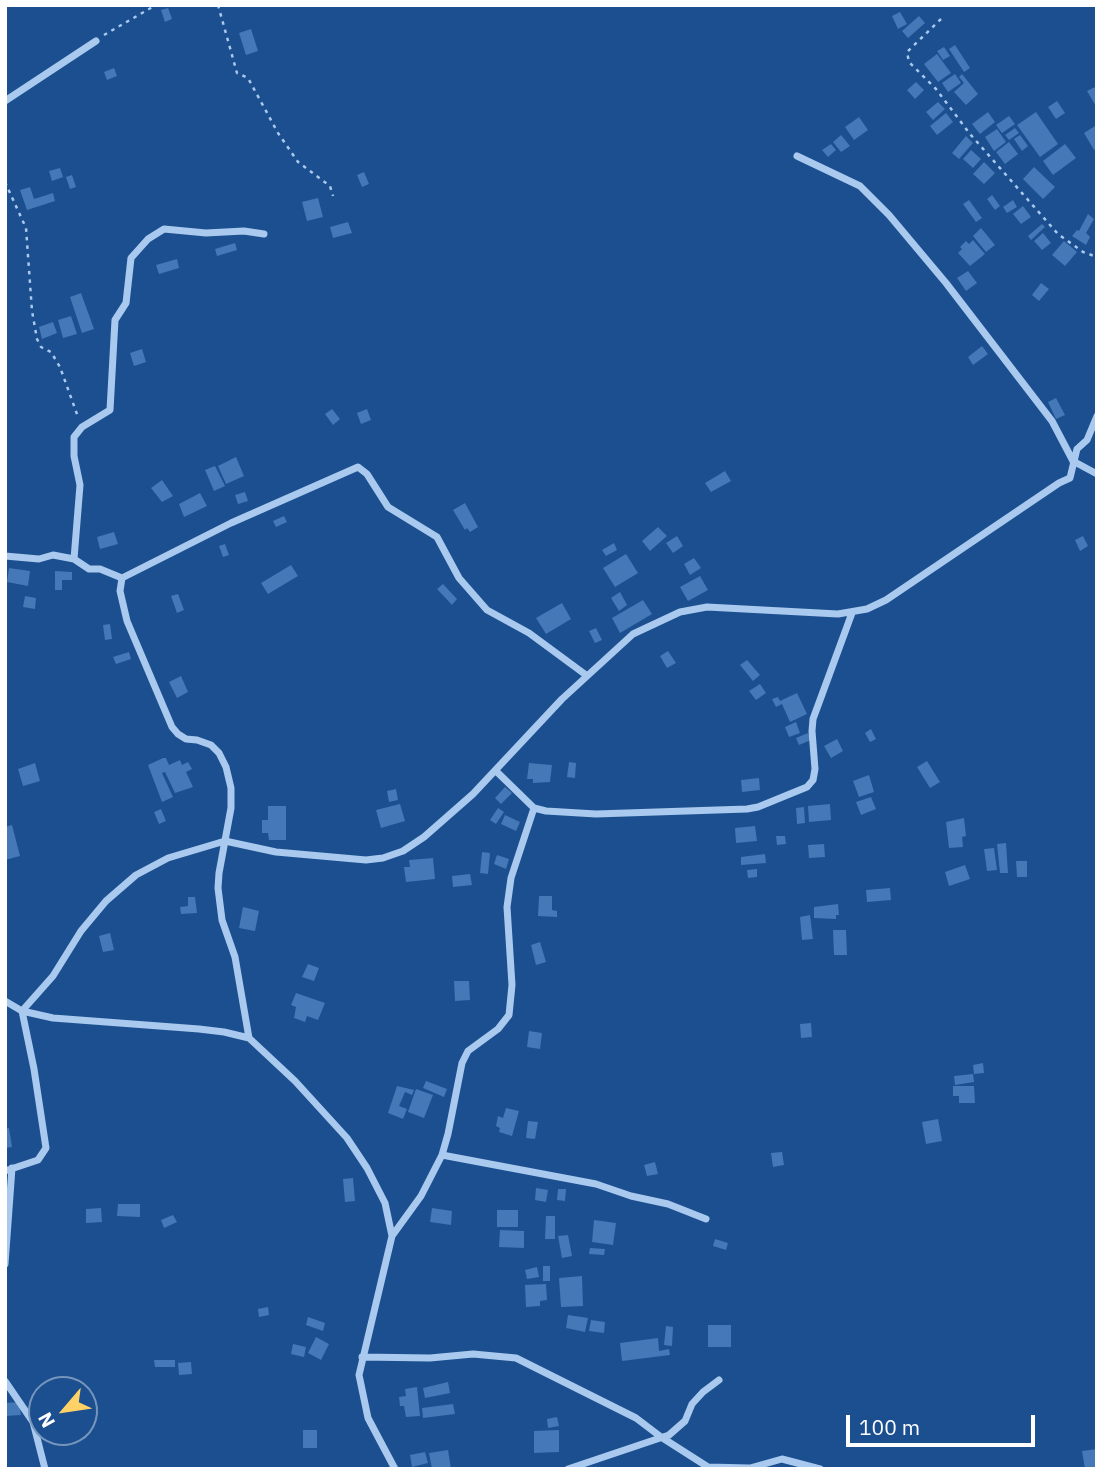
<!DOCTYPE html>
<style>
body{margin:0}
#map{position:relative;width:1102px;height:1474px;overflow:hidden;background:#1b4f8f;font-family:"IBM Plex Sans",sans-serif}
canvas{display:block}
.frame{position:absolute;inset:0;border:7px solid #fff;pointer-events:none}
.north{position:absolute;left:28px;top:1376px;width:70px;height:70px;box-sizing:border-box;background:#1b4f8f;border:2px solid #7695bc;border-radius:50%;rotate:241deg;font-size:19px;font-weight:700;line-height:28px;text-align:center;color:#fff}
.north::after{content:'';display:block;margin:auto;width:24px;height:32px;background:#ffd166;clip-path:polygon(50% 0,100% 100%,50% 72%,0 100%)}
.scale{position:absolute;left:846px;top:1415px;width:189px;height:32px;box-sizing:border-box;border:4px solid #fff;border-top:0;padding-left:9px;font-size:21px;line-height:24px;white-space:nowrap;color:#fff;-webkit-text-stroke:5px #1b4f8f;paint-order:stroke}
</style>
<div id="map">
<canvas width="1102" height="1474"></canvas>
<div class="frame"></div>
<div class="north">N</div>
<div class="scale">100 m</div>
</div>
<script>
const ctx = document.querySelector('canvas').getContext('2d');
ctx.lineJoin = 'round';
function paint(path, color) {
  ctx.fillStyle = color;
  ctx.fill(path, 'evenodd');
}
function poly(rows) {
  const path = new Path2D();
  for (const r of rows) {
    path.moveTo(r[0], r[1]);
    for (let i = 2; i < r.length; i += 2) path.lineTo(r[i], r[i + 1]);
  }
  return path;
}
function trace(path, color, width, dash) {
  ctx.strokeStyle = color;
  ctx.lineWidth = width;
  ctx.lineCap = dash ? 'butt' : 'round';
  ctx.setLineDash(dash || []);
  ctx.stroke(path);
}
const building = poly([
 [168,8,172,19,165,22,161,10],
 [900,12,907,24,898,29,892,16],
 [919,16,925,23,908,38,902,31],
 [251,29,258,51,246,55,239,33],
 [955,45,970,68,964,72,949,49],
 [944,47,950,56,943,60,937,51],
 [937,54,951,73,938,82,924,64],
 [114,68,117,76,107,80,104,72],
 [955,74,961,83,948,92,942,83],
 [962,74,978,94,966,105,954,92,964,83,959,77],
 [916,82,924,90,915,99,907,90],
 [1097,86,1097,108,1087,91],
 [1057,101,1065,113,1056,119,1048,107],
 [938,102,945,109,933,120,926,112],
 [988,112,995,122,980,134,972,124],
 [1036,112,1058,144,1040,157,1017,125],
 [946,113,953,122,937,135,930,126],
 [1009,116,1015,124,1002,133,996,125],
 [859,117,868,130,854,140,845,127],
 [1095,126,1097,148,1094,150,1084,133],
 [1015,128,1019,133,1009,140,1005,135],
 [997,129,1006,142,994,151,985,137],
 [841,135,850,146,841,152,833,142],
 [1020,135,1028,146,1022,151,1014,139],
 [966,136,973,143,959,159,952,153],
 [1009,142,1018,154,1005,164,996,152],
 [831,144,836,150,828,157,822,150],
 [1065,144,1076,158,1053,175,1043,161],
 [971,150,981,159,973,168,963,159],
 [984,162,995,173,984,184,973,174],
 [1034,167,1055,187,1043,199,1023,179],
 [60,168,63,177,52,181,49,171],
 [364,172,369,184,362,187,357,175],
 [72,175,76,187,70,189,66,177],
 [30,187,34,199,53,193,55,201,27,210,20,190],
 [992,195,1000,206,995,210,987,199],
 [318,198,323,217,307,221,302,202],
 [969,200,982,218,976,222,963,204],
 [1013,200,1017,207,1007,213,1003,207],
 [1023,206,1031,217,1021,224,1013,214],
 [1088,214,1094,219,1086,233,1090,237,1086,245,1072,236,1077,230,1079,231],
 [348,222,352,233,333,238,330,227],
 [1042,224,1045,227,1031,240,1028,236],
 [981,228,995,245,986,252,973,236],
 [1043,233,1051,243,1042,250,1034,241],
 [973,240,985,254,970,266,958,253,962,249,960,247,966,241,969,244],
 [1064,241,1077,252,1065,266,1052,255],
 [235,243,237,250,217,256,215,249],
 [177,259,179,268,159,274,156,265],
 [968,271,977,283,966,291,957,278],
 [1041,283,1049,289,1039,301,1032,295],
 [81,293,94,329,82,333,70,297],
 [71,316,77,334,63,338,58,320],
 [53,322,57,333,42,339,39,327],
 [982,346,988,354,973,365,968,357],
 [142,349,146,362,134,366,130,353],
 [1056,398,1065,415,1056,419,1048,402],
 [332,409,340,419,333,425,325,414],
 [367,409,371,420,361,424,357,413],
 [236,457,244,476,226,484,218,466],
 [215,466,225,486,214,491,205,470],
 [725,471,731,481,711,492,705,483],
 [162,480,173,496,162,502,151,488],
 [245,492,248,501,238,504,235,495],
 [200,493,207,506,184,517,179,504],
 [465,503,478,527,470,532,467,528,465,530,453,510],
 [284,516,287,522,276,527,273,521],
 [658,527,667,536,650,551,642,541],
 [114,532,118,544,100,549,97,537],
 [677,536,683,546,673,553,666,543],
 [1083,536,1088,546,1080,551,1075,540],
 [614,543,617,550,606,556,602,550],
 [225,544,229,555,223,557,219,546],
 [626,554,638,573,615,587,603,568],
 [694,558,701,568,690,575,684,564],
 [291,565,298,576,268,594,261,583],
 [9,568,30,571,28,586,7,582],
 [55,571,72,572,72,580,62,580,62,590,55,590],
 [700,576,708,590,688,601,680,587],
 [443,584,457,599,452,605,437,589],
 [620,592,627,605,619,611,611,598],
 [178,594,184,610,177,613,171,596],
 [25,596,36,598,35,609,23,607],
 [643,600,652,614,620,633,612,618],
 [562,603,571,619,546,634,536,618],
 [110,624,112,639,105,640,103,625],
 [596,628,602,640,595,643,589,631],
 [668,651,676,663,667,668,660,656],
 [129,652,131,659,116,664,113,657],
 [747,660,760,675,753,681,740,665],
 [181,676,188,692,177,698,169,682],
 [760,684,766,693,756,700,749,691],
 [797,693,807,714,790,722,782,704,776,707,772,699,778,697,780,701],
 [796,722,800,733,789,737,785,727],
 [871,729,876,739,870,742,865,733],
 [808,733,811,740,799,745,796,738],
 [837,739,843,751,831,758,824,746],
 [163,758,166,758,169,765,180,760,182,765,188,762,192,769,186,772,193,787,175,793,165,772,162,773,173,797,162,802,148,765],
 [927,761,940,782,930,788,917,767],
 [569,762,576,763,575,778,567,777],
 [35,763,40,781,23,786,18,769],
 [529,763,552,765,550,782,533,783,533,779,527,779],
 [869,775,874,792,859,797,853,781],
 [759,778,760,790,742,792,741,780],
 [505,787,512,793,501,804,495,798],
 [396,789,398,800,389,802,387,791],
 [871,797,876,809,861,815,856,802],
 [400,804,405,821,381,828,376,810],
 [830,804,831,820,809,822,808,806],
 [268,806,286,806,286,840,269,840,268,833,262,833,262,820,268,820],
 [804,807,805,823,797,824,796,808],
 [498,808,504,812,496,824,490,820],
 [161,809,166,821,159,824,154,812],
 [505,815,520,822,516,831,501,824],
 [964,818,966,836,962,837,963,847,949,848,946,822],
 [12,825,20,856,5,860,5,827],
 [755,826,757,841,736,843,735,828],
 [776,836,785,836,786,844,777,845],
 [1006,843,1008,873,1000,873,997,844],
 [824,844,825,857,809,858,808,845],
 [994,848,997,870,987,871,984,849],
 [482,852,490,853,488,874,480,873],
 [765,854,766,863,741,865,741,857],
 [497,855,509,859,506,869,494,864],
 [433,858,435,879,406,882,404,867,410,867,409,860],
 [1016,861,1027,861,1027,877,1017,877],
 [965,865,970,879,949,886,945,872],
 [757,869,757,877,748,878,747,870],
 [470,874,472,885,453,887,452,876],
 [890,888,891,900,867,902,866,890],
 [539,896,552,896,552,910,557,911,557,917,538,916],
 [188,897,195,897,197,913,181,914,180,907,188,906],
 [838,904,839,915,836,915,836,919,814,918,814,907],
 [243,907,259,911,255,931,239,928],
 [810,915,813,939,802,940,800,917],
 [833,930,846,930,847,955,834,955],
 [110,933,114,950,103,952,99,936],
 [540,942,546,962,536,965,531,945],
 [308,964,319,968,314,981,302,977],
 [454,981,469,981,470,1000,455,1001],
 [296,993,325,1003,318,1020,307,1016,305,1022,294,1018,296,1007,291,1005],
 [811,1023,812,1037,801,1038,800,1024],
 [529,1031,542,1033,540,1049,527,1047],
 [983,1063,984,1073,974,1074,973,1065],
 [973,1074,974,1082,955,1085,954,1076],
 [426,1081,447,1089,444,1097,423,1088],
 [397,1086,414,1090,412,1095,405,1092,399,1106,407,1109,403,1119,388,1113],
 [953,1086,974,1086,975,1103,959,1103,959,1096,953,1096],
 [416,1089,433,1095,424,1118,408,1112],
 [506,1108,519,1111,512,1136,499,1132,500,1128,496,1126,498,1116,503,1118],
 [938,1119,942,1141,926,1144,922,1122],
 [528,1121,538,1122,535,1139,526,1138],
 [9,1128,12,1147,5,1148,5,1129],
 [782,1152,784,1165,773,1167,771,1153],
 [655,1162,658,1174,647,1176,644,1165],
 [353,1178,355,1201,345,1202,343,1179],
 [536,1188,548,1190,546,1202,535,1200],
 [558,1189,566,1189,565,1201,557,1200],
 [118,1204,140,1204,140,1217,117,1216],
 [101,1208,102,1222,86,1223,86,1209],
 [432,1208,452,1211,451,1225,430,1222],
 [497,1210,518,1210,518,1227,497,1227],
 [173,1215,177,1222,164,1228,161,1220],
 [546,1216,555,1216,555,1239,545,1239],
 [594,1220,616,1223,613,1245,592,1242],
 [500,1230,524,1231,524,1248,499,1247],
 [568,1235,572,1256,562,1258,558,1236],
 [715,1239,728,1243,726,1250,713,1246],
 [590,1248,605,1249,604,1255,589,1254],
 [543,1266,550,1266,550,1281,543,1281],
 [537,1267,539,1277,527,1279,525,1270],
 [582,1276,583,1306,561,1307,559,1278],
 [546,1284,547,1300,540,1301,540,1306,526,1307,525,1285],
 [268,1307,269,1315,259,1317,258,1309],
 [568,1315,588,1318,585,1332,566,1328],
 [308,1317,325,1323,323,1331,306,1325],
 [591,1320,605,1322,604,1333,589,1331],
 [708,1325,731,1325,731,1347,708,1347],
 [666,1326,673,1327,672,1346,664,1345],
 [316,1337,329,1344,321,1360,308,1353],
 [658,1338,659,1351,669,1349,670,1355,622,1361,620,1343],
 [293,1344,306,1347,304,1357,291,1354],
 [154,1360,175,1360,175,1367,155,1367],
 [191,1362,192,1374,179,1375,178,1363],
 [448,1382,450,1393,425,1398,423,1388],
 [417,1387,420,1416,406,1417,404,1406,400,1406,399,1397,406,1396,405,1389],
 [19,1402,21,1415,5,1416,5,1403],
 [453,1404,455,1414,423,1418,422,1408],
 [557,1417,559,1426,548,1428,547,1419],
 [303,1430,317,1430,317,1448,303,1448],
 [559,1430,559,1452,534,1453,534,1431],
 [1097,1449,1097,1469,1085,1469,1082,1451],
 [448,1450,451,1469,432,1469,429,1453],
 [425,1452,428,1463,412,1467,410,1455]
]);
const path = poly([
 [218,5,237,73,248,78,278,133,298,162,330,186,333,196],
 [941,19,907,52,909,62,936,89,970,134,1058,234,1083,252,1097,257],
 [104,35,156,5],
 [5,182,26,228,32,311,37,339,41,347,51,352,60,367,78,417]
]);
const street = poly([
 [5,101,96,41],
 [797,156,860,186,889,215,946,283,1052,421,1073,461,1097,474],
 [5,556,39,559,53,555,74,559,89,569,100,569,122,578],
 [74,559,80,485,74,456,74,437,82,427,110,410,115,320,126,303,131,258,148,239,164,229,206,233,244,231,264,234],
 [496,771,534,808,546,811,596,814,747,809,758,807,807,787,813,780,815,769,812,731,813,719,852,613],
 [5,1001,22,1011,53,1018,199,1029,224,1032,249,1038,295,1081,347,1138,367,1168,385,1203,392,1236,359,1375,368,1418,395,1469],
 [249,1038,235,957,222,920,218,888,219,873,231,808,231,788,226,767,219,753,211,745,197,740,186,739,178,734,172,727,127,621,120,591,122,578,231,523,358,467,367,474,388,507,437,537,459,578,487,610,529,633,586,675],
 [442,1155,596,1184,631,1196,668,1204,706,1219],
 [5,1171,38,1160,46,1148,34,1069,22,1011,53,976,81,931,106,901,136,875,168,858,225,841,276,852,366,860,383,858,403,851,424,837,473,794,562,699,633,634,680,612,707,607,838,614,867,609,886,600,1059,483,1070,478,1077,449,1087,440,1097,416],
 [392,1236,421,1196,442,1155,448,1134,462,1063,468,1051,498,1029,509,1015,512,985,507,907,511,878,534,808],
 [5,1264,12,1168],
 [362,1357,430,1358,473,1354,516,1358,636,1418,661,1437,708,1467,750,1468,782,1459,820,1469],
 [5,1381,33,1422,45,1469],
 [568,1469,669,1435,685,1421,692,1404,703,1392,719,1380]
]);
paint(building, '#4478b7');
trace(path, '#a9c9ee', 2.5, [3.5, 5]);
trace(street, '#a9c9ee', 7);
</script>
